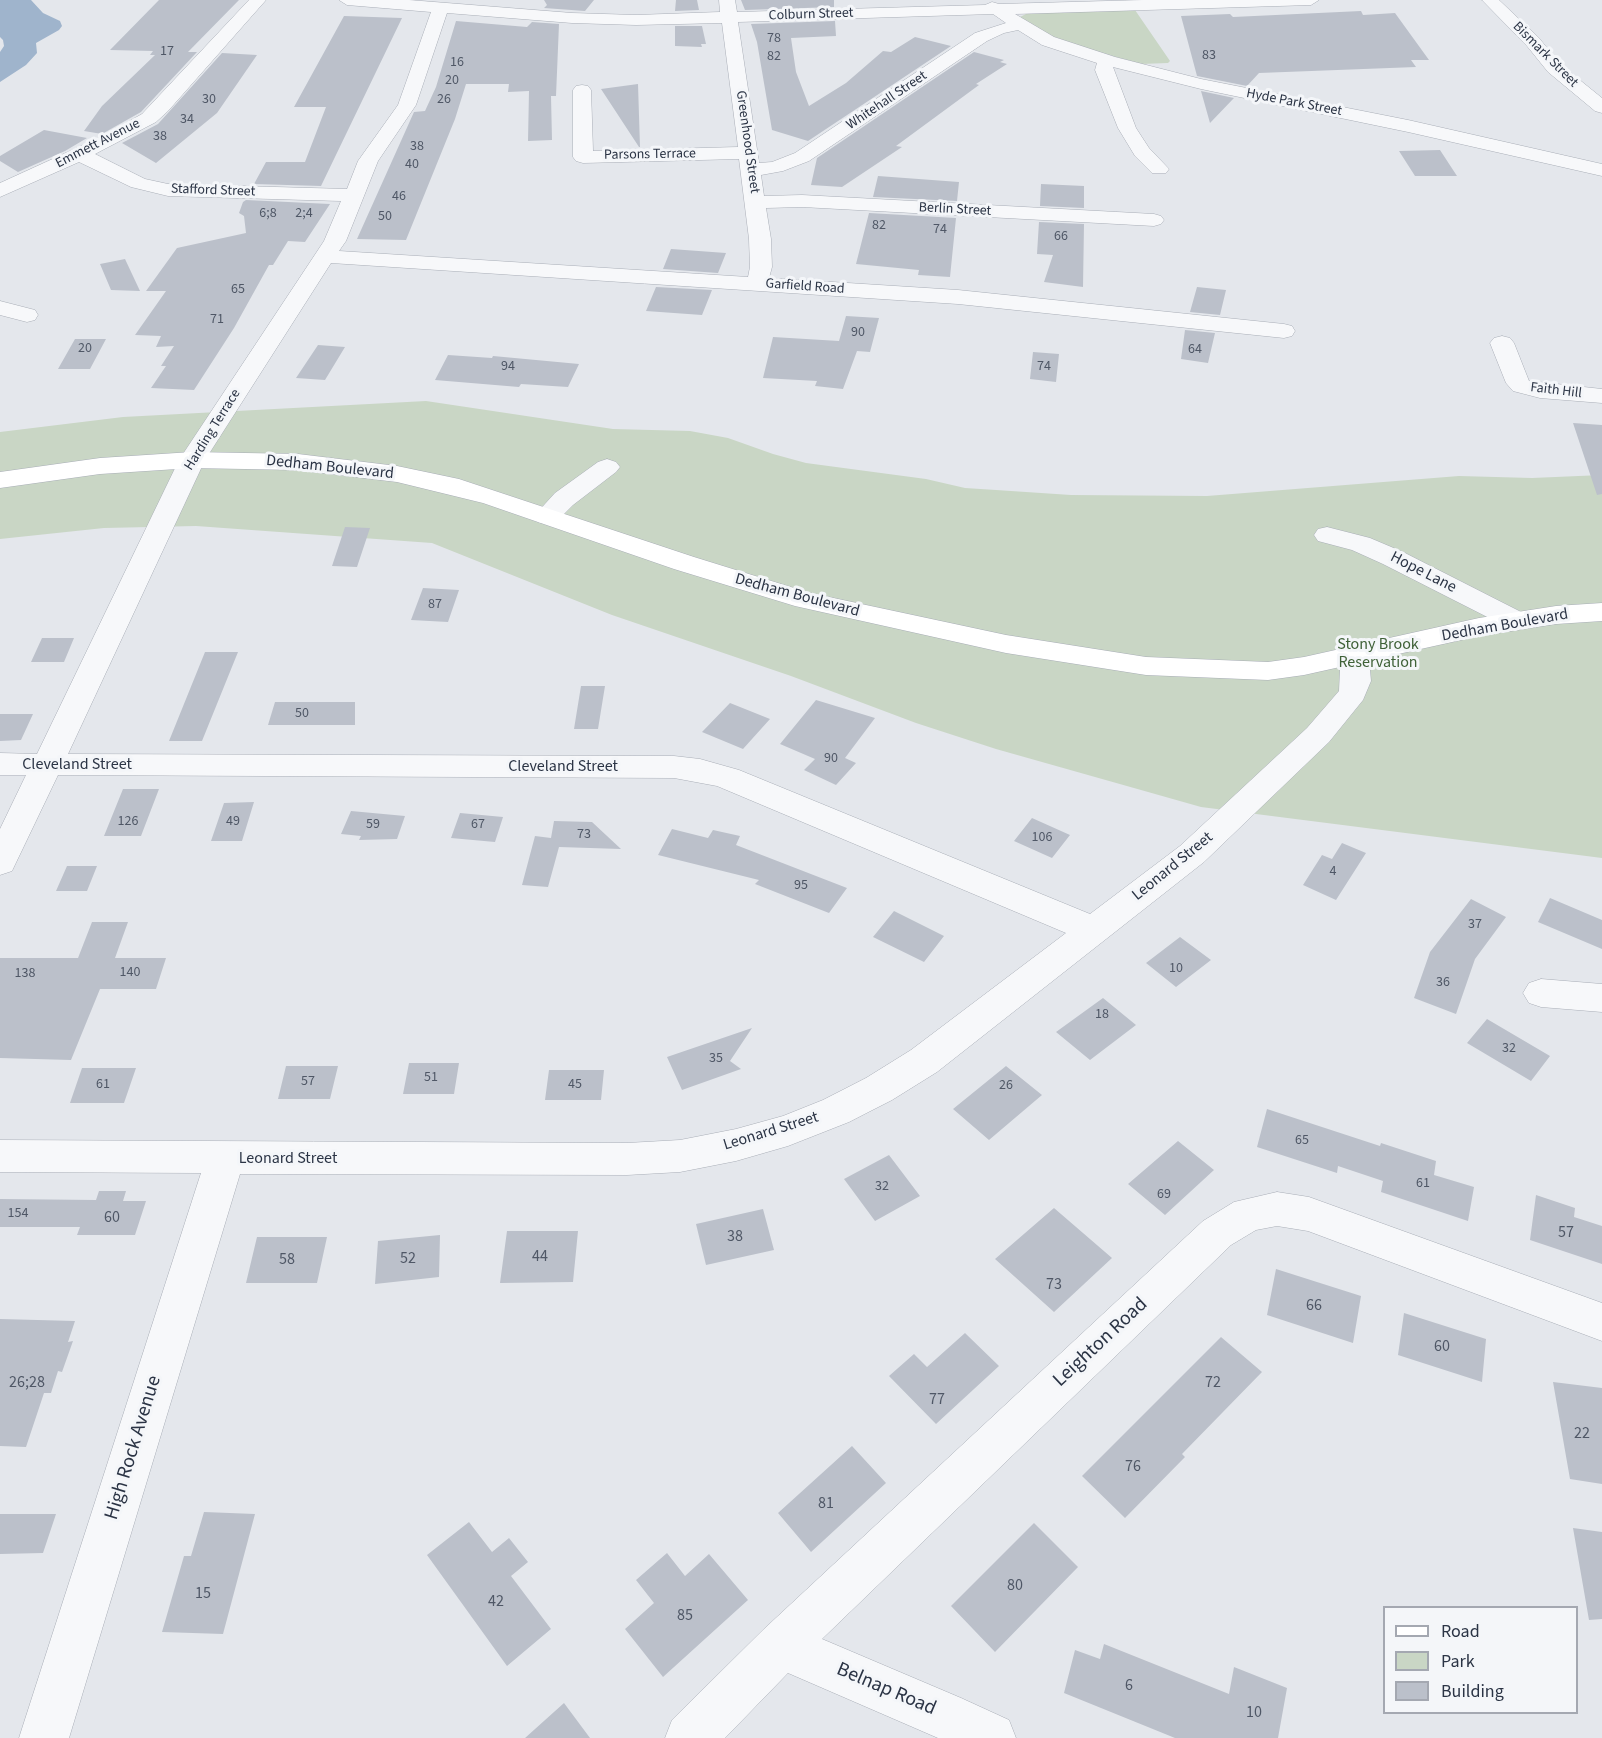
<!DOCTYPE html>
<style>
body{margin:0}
#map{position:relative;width:1602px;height:1738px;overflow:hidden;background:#e4e7ec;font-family:"Source Sans 3",sans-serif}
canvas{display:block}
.legend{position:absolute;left:1383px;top:1606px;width:195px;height:108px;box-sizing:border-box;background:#f4f6f9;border:2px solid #a4a8b1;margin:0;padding:8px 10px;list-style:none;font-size:18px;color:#2b3445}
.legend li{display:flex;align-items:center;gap:12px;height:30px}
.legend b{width:30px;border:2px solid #a4a8b1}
</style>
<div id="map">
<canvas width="1602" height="1738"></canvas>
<ul class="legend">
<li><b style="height:8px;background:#fff"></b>Road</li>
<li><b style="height:16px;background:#c9d6c5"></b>Park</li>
<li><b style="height:16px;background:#bbc0ca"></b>Building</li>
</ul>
</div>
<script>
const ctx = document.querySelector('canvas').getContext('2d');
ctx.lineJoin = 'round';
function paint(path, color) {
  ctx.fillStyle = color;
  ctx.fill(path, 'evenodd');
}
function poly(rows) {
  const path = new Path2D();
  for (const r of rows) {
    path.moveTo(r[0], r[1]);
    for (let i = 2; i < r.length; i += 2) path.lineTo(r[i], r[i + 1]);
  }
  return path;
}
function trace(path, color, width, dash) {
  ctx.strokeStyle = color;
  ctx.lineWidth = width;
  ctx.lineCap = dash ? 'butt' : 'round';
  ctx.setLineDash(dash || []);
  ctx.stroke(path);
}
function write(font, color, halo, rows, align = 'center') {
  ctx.font = font + ' "Source Sans 3",sans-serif';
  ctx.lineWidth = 6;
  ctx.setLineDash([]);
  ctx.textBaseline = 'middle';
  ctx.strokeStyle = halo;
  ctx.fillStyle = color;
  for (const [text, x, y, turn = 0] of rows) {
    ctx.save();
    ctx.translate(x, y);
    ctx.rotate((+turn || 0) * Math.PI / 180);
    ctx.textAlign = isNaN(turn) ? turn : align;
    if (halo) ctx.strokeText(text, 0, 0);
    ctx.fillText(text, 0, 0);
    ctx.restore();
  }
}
const green = poly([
 [1135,10,1170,61,1168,63,1141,64,1061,42,1020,17,1028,13],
 [426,401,613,429,690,431,728,438,773,454,806,463,926,479,965,488,996,490,1071,495,1207,496,1459,476,1532,478,1602,475,1602,858,1201,807,1141,790,996,749,916,723,791,676,612,615,432,543,196,526,104,528,0,539,0,432,123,417]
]);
const water = poly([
 [0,0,31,0,43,13,60,21,62,26,59,30,36,43,37,53,26,65,0,82,0,52,4,46,3,40,0,37]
]);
const building = poly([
 [159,0,239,0,188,52,197,52,141,112,102,134,84,131,102,106,155,55,150,55,153,51,110,50],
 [544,0,594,0,585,11,544,8,547,5],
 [676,0,697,0,699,10,675,11],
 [741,0,834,0,834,7,745,10],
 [1361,11,1363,15,1395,13,1429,60,1411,60,1416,67,1259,73,1247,86,1197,76,1181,16,1230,14,1233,17],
 [344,16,402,18,321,186,254,184,266,162,305,162,326,107,294,107],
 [456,21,527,27,532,22,559,24,556,96,551,96,552,140,528,141,529,91,508,92,509,84,466,84,455,119,406,240,357,239,414,112,425,111,436,87],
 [835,21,836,36,791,38,796,72,809,106,846,83,883,51,891,52,915,37,951,46,808,141,772,130,757,42,751,24],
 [675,26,702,26,706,44,701,44,702,47,675,46],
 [974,52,1004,60,1000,62,1007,64,976,84,979,85,896,146,902,147,842,187,811,185,817,158],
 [222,53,257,55,217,113,156,163,122,143,158,124],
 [638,84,640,147,639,147,601,89],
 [1201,91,1234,98,1210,123],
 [44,130,87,138,65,151,18,172,0,161,0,156],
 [1440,150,1457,176,1415,176,1399,151],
 [878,176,959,182,957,201,873,197],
 [1041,184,1084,186,1084,208,1040,206],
 [246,200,330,204,305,242,288,241,273,265,269,265,234,328,194,390,151,388,166,366,161,366,174,346,156,347,161,336,135,335,166,291,146,291,177,248,246,233,244,216,239,213,243,202],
 [869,213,956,218,950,277,918,275,919,270,856,264],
 [1039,222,1084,224,1083,287,1044,282,1053,255,1037,254],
 [671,249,726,253,718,273,663,269],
 [125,259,140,291,111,290,100,264],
 [656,287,712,290,702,315,646,311],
 [1197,287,1226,290,1220,315,1190,312],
 [846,316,879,318,870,352,857,351,843,389,815,386,817,381,763,378,773,337,839,341],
 [1185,330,1215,333,1208,363,1181,359],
 [75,339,106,339,90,369,58,369],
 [318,345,345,347,325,380,296,378],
 [1033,352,1059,354,1056,382,1030,379],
 [448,355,492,358,493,356,579,364,568,387,521,384,519,387,435,380],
 [1573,423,1602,425,1602,494,1597,495],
 [345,527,370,528,357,567,332,566],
 [423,588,459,590,448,622,411,620],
 [42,638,74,638,64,662,31,662],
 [205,652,238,652,202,741,169,741],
 [581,686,605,686,598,729,574,729],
 [816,700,875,718,845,758,856,763,836,785,804,770,815,759,780,744],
 [275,702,355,702,355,725,268,725],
 [730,703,770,719,743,749,702,732],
 [0,714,33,714,21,740,0,741],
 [123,789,159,789,141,836,104,836],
 [254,802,242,841,211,841,224,803],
 [351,811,405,816,397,839,359,840,361,836,341,834],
 [460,813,503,817,495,842,451,838],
 [1032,818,1070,835,1052,858,1014,841],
 [554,821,592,822,621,849,559,847,548,887,522,885,535,836,551,838],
 [672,829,708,838,713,830,740,836,736,845,847,888,829,913,755,884,759,880,658,855],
 [1342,843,1366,853,1336,900,1303,885,1322,855,1332,859],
 [67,866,97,866,87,891,56,891],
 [1550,898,1602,920,1602,949,1538,922],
 [1471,899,1506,917,1475,959,1456,1014,1414,998,1430,952],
 [894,911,944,936,924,962,873,937],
 [92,922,128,922,115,958,166,958,156,989,100,989,71,1060,0,1058,0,958,78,958],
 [1180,937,1211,960,1176,987,1146,963],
 [1103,998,1136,1025,1090,1060,1056,1032],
 [1487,1019,1550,1056,1531,1081,1467,1043],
 [752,1028,730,1061,741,1069,682,1090,667,1057],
 [409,1063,459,1063,454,1094,403,1094],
 [286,1066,338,1066,330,1099,278,1099],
 [1006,1066,1042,1095,989,1140,953,1109],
 [82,1068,136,1068,124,1103,70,1103],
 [549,1070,604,1070,601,1100,545,1100],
 [1267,1109,1380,1146,1381,1143,1436,1161,1434,1175,1474,1187,1468,1221,1381,1192,1383,1181,1338,1166,1337,1173,1257,1147],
 [1178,1141,1214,1170,1165,1215,1128,1184],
 [889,1155,920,1196,875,1221,844,1179],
 [99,1191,126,1191,123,1201,146,1201,135,1235,77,1235,80,1227,0,1227,0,1199,96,1200],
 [1536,1195,1575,1208,1574,1217,1602,1226,1602,1264,1530,1240],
 [1054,1208,1112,1258,1054,1312,995,1259],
 [763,1209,774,1250,706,1265,696,1224],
 [507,1231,578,1231,573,1282,500,1283],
 [440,1235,439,1277,375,1284,378,1241],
 [257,1237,327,1237,317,1283,246,1283],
 [1276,1269,1361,1296,1353,1343,1267,1315],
 [1404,1313,1486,1339,1482,1382,1398,1355],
 [0,1319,75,1321,68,1342,73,1341,62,1372,58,1371,51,1393,44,1393,26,1447,0,1446],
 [965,1333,999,1366,936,1424,889,1376,914,1354,927,1367],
 [1221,1337,1262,1372,1182,1454,1185,1457,1125,1518,1082,1476],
 [1553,1382,1602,1388,1602,1484,1570,1479],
 [852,1446,886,1483,811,1552,778,1513],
 [204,1512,255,1514,223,1634,162,1632,184,1556,191,1556],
 [0,1514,56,1514,43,1553,0,1554],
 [469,1522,492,1552,509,1538,528,1562,511,1576,551,1629,507,1666,427,1555],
 [1034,1523,1078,1567,995,1652,951,1606],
 [1573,1528,1602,1532,1602,1619,1589,1620],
 [667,1553,685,1576,709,1554,748,1600,663,1677,625,1629,654,1603,636,1580],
 [1104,1644,1229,1694,1234,1667,1287,1688,1278,1738,1175,1738,1064,1693,1075,1650,1100,1659],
 [564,1703,590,1738,525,1738]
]);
const minor = poly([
 [249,0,266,0,168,111,156,122,95,154,145,179,168,184,347,189,358,161,398,105,431,12,347,5,339,0,409,0,572,13,636,15,720,12,719,0,735,0,737,12,985,5,992,2,999,4,1143,0,1319,0,1311,5,1015,14,1054,37,1115,57,1201,79,1408,120,1602,164,1602,176,1408,132,1201,89,1113,67,1136,128,1149,148,1169,169,1166,173,1152,173,1135,156,1118,128,1095,70,1097,63,1042,45,1018,30,1004,33,987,41,809,161,783,171,761,175,764,196,802,195,1154,214,1161,216,1164,220,1161,224,1154,226,802,207,766,208,771,239,772,267,769,278,958,290,1284,324,1292,326,1295,331,1292,336,1284,338,958,304,331,263,205,460,68,754,674,756,700,759,739,770,1090,914,1180,846,1307,728,1339,691,1340,670,1333,658,1337,651,1347,649,1357,651,1370,670,1371,681,1363,700,1329,742,1204,862,937,1072,892,1100,849,1122,788,1146,736,1161,680,1172,627,1175,240,1174,69,1738,19,1738,201,1173,0,1172,0,1140,627,1143,680,1140,736,1129,783,1116,823,1100,866,1078,911,1050,1066,933,717,786,674,778,58,775,12,871,0,875,0,829,26,775,0,775,0,753,37,754,179,460,324,241,341,201,168,196,131,187,79,162,0,197,0,183,103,136,142,114,249,0],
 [447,13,572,23,636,25,722,23,738,147,593,151,591,90,588,86,582,85,576,86,573,90,573,157,576,161,583,163,739,159,749,239,750,267,748,277,339,251,346,241,378,161,416,105,447,13],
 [993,14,1006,23,975,33,795,153,772,162,759,163,738,22,993,14],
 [1482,0,1499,0,1539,38,1560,64,1602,98,1602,113,1595,111,1548,72,1527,46,1482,0],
 [0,301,35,310,38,315,35,320,27,322,0,315,0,301],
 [1502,336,1510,338,1514,343,1529,381,1602,389,1602,403,1540,398,1513,391,1506,383,1490,343,1494,338,1502,336],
 [607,459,616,462,620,467,616,472,573,505,556,522,547,524,538,522,534,516,555,493,598,462,607,459],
 [1327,527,1370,538,1403,552,1525,614,1529,620,1525,626,1515,629,1505,626,1383,564,1352,550,1318,541,1314,535,1318,529,1327,527],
 [1541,979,1602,984,1602,1012,1541,1007,1529,1003,1523,993,1529,983,1541,979],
 [1277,1192,1309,1197,1602,1303,1602,1341,1308,1231,1277,1226,1256,1230,1231,1245,822,1639,961,1698,1009,1720,1016,1738,938,1738,788,1673,725,1738,665,1738,672,1720,764,1629,1203,1221,1234,1202,1277,1192]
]);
const secondary = poly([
 [192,452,298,454,397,466,459,479,694,557,810,593,1006,635,1146,657,1268,662,1304,657,1479,618,1556,606,1602,603,1602,621,1556,624,1479,636,1304,675,1268,680,1146,675,1006,653,795,606,674,569,483,503,397,482,298,470,192,468,100,474,0,488,0,472,100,458,192,452]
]);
const farStreetnames = [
 ["Colburn Street",811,15,-2],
 ["Bismark Street",1545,55,45],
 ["Whitehall Street",887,101,-34],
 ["Hyde Park Street",1294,103,11],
 ["Greenhood Street",747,142,82],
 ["Emmett Avenue",98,144,-27],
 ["Parsons Terrace",650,155,-1],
 ["Stafford Street",213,191,2],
 ["Berlin Street",955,210,3],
 ["Garfield Road",805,287,4],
 ["Faith Hill",1556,391,7],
 ["Harding Terrace",213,430,-58]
];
const numberNames = [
 ["78",774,39],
 ["17",167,52],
 ["83",1209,56],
 ["82",774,57],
 ["16",457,63],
 ["20",452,81],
 ["30",209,100],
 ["26",444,100],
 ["34",187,120],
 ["38",160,137],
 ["38",417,147],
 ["40",412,165],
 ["46",399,197],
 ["6;8",268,214],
 ["2;4",304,214],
 ["50",385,217],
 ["82",879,226],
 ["74",940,230],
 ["66",1061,237],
 ["65",238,290],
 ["71",217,320],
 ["90",858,333],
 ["20",85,349],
 ["64",1195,350],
 ["94",508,367],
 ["74",1044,367],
 ["87",435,605],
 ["50",302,714],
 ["90",831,759],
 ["126",128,822],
 ["49",233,822],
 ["59",373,825],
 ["67",478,825],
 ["73",584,835],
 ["106",1042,838],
 ["4",1333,872],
 ["95",801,886],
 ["37",1475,925],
 ["10",1176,969],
 ["140",130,973],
 ["138",25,974],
 ["36",1443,983],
 ["18",1102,1015],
 ["32",1509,1049],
 ["35",716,1059],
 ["51",431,1078],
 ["57",308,1082],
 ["61",103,1085],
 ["45",575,1085],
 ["26",1006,1086],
 ["65",1302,1141],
 ["61",1423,1184],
 ["32",882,1187],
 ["69",1164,1195],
 ["154",18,1214]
];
const streetNames = [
 ["Dedham Boulevard",330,468,6],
 ["Hope Lane",1423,573,27],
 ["Dedham Boulevard",797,596,15],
 ["Dedham Boulevard",1505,626,-10],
 ["Cleveland Street",77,765],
 ["Cleveland Street",563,767],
 ["Leonard Street",1173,867,-39],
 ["Leonard Street",771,1132,-17],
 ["Leonard Street",288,1159]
];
const parkNames = [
 ["Stony Brook",1378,645],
 ["Reservation",1378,663]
];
const nearNumbernames = [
 ["60",112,1218],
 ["57",1566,1233],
 ["38",735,1237],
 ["44",540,1257],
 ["52",408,1259],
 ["58",287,1260],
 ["73",1054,1285],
 ["66",1314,1306],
 ["60",1442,1347],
 ["26;28",27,1383],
 ["72",1213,1383],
 ["77",937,1400],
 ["22",1582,1434],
 ["76",1133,1467],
 ["81",826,1504],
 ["80",1015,1586],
 ["15",203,1594],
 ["42",496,1602],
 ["85",685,1616],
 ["6",1129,1686],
 ["10",1254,1713]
];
const nearStreetnames = [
 ["Leighton Road",1101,1343,-43],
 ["High Rock Avenue",134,1448,-73],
 ["Belnap Road",886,1690,23]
];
paint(green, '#c9d6c5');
paint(water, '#9fb4cc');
paint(building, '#bbc0ca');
trace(minor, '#a9aeb7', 1);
trace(secondary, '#a9aeb7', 1);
paint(minor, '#f7f8fa');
paint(secondary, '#fff');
write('14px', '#2b3445', '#f4f6f9', farStreetnames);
write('14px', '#4f5766', null, numberNames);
write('16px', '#2b3445', '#f4f6f9', streetNames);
write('16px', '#3f6138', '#f4f6f9', parkNames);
write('16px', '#4f5766', null, nearNumbernames);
write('20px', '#2b3445', '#f4f6f9', nearStreetnames);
</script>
